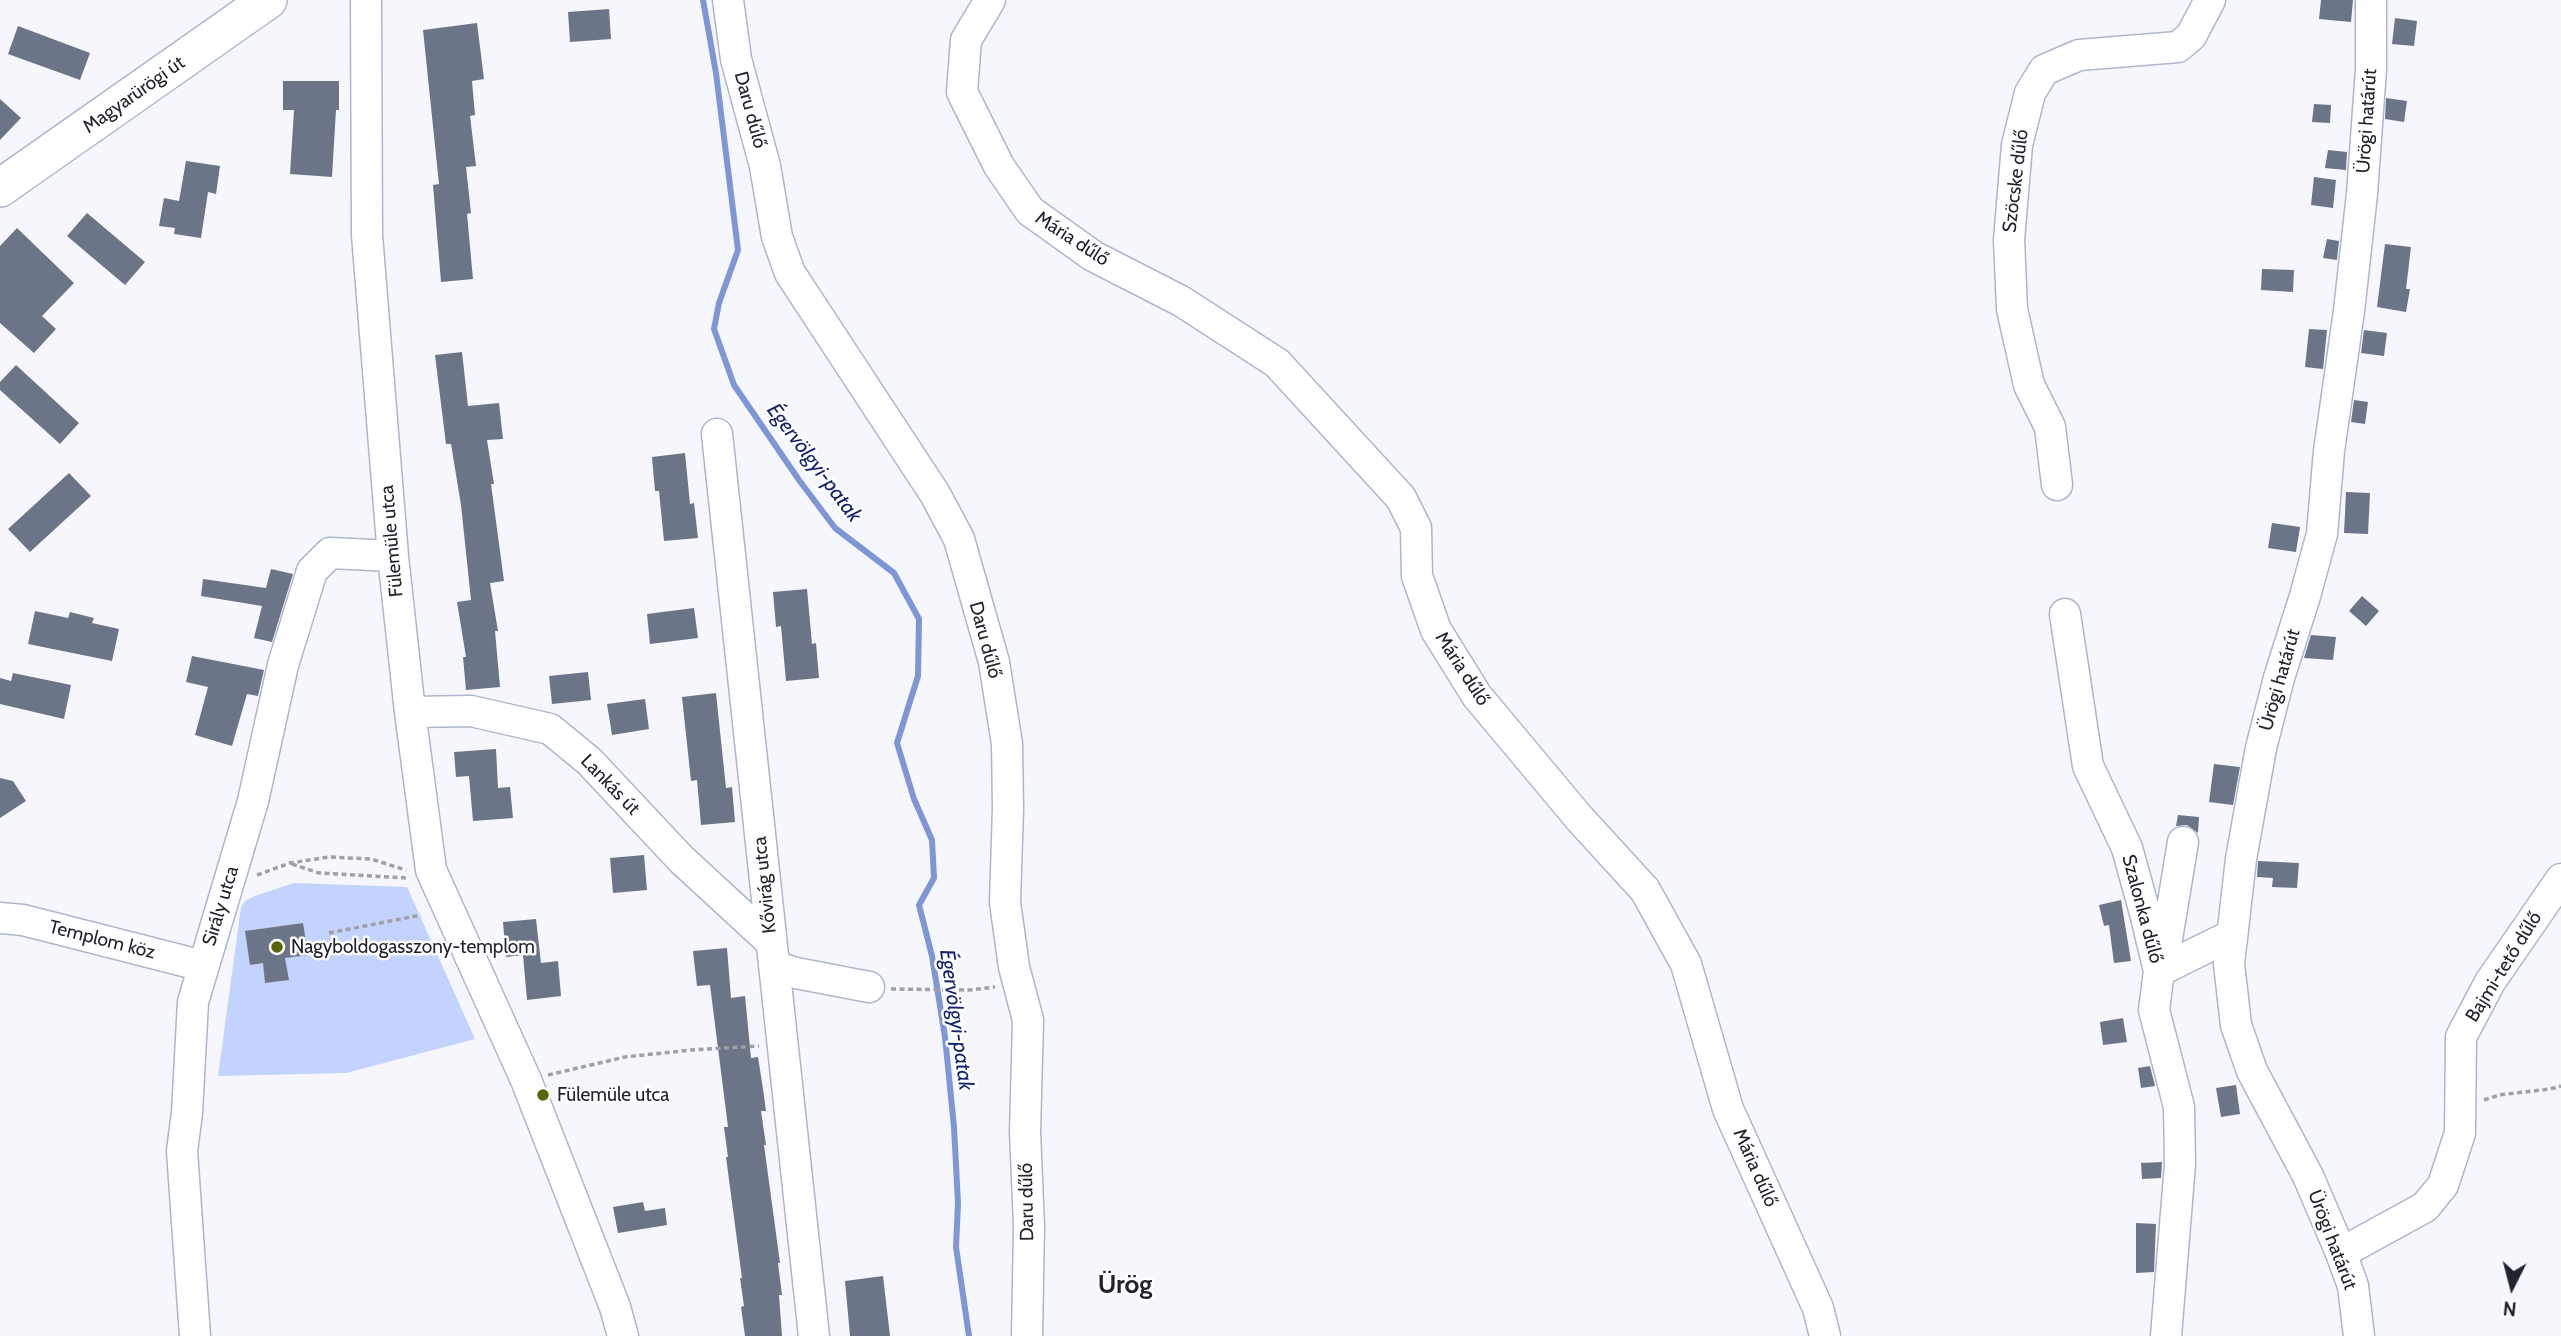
<!DOCTYPE html>
<meta charset="utf-8">
<style>
body{margin:0}
#map{position:relative;width:2561px;height:1336px;overflow:hidden;background:#f5f7fc;font-family:Cabin,sans-serif}
canvas{display:block}
.north{position:absolute;left:2477px;top:1252px;width:70px;height:70px;-webkit-text-stroke:5px #fff;paint-order:stroke;rotate:186deg;font-size:19px;font-weight:700;line-height:28px;text-align:center;color:#21242c}
.north::after{content:'';display:block;margin:auto;width:24px;height:32px;background:#21242c;clip-path:polygon(50% 0,100% 100%,50% 72%,0 100%)}
</style>
<div id="map">
<canvas width="2561" height="1336"></canvas>
<div class="north">N</div>
</div>
<script>
const ctx = document.querySelector('canvas').getContext('2d');
ctx.lineJoin = 'round';
function paint(path, color) {
  ctx.fillStyle = color;
  ctx.fill(path, 'evenodd');
}
function poly(rows) {
  const path = new Path2D();
  for (const r of rows) {
    path.moveTo(r[0], r[1]);
    for (let i = 2; i < r.length; i += 2) path.lineTo(r[i], r[i + 1]);
  }
  return path;
}
function trace(path, color, width, dash) {
  ctx.strokeStyle = color;
  ctx.lineWidth = width;
  ctx.lineCap = dash ? 'butt' : 'round';
  ctx.setLineDash(dash || []);
  ctx.stroke(path);
}
function write(font, color, halo, rows, align = 'center') {
  ctx.font = font + ' Cabin,sans-serif';
  ctx.lineWidth = 5;
  ctx.setLineDash([]);
  ctx.textBaseline = 'middle';
  ctx.strokeStyle = halo;
  ctx.fillStyle = color;
  for (const [text, x, y, turn = 0] of rows) {
    ctx.save();
    ctx.translate(x, y);
    ctx.rotate((+turn || 0) * Math.PI / 180);
    ctx.textAlign = isNaN(turn) ? turn : align;
    if (halo) ctx.strokeText(text, 0, 0);
    ctx.fillText(text, 0, 0);
    ctx.restore();
  }
}
const green = poly([
 [294,883,407,887,475,1039,346,1073,218,1076,241,907,246,900,255,896]
]);
const stream = poly([
 [703,0,716,73,738,250,719,303,714,329,734,385,799,480,835,528,894,573,919,619,918,676,897,743,914,799,932,840,934,878,919,905,932,956,945,1037,954,1127,958,1203,956,1247,969,1336]
]);
const building = poly([
 [2321,0,2353,0,2351,22,2319,19],
 [609,9,611,39,570,42,568,12],
 [2395,18,2417,21,2414,46,2392,44],
 [477,23,484,79,472,81,475,115,470,116,476,166,466,167,471,213,467,214,473,279,441,282,433,185,439,184,423,30],
 [18,26,90,53,80,80,8,54],
 [283,81,339,81,339,110,336,110,332,177,290,174,294,110,283,110],
 [2386,98,2407,101,2404,122,2385,119],
 [0,99,21,118,0,140],
 [2314,104,2331,105,2330,123,2312,122],
 [2328,150,2347,152,2346,170,2325,168],
 [186,161,220,166,216,194,208,192,201,238,174,234,175,228,159,226,164,198,179,201],
 [2314,177,2336,180,2333,208,2311,205],
 [87,213,145,262,125,285,67,236],
 [17,228,74,283,42,316,56,329,34,353,0,323,0,246],
 [2327,239,2339,241,2337,260,2323,258],
 [2385,244,2411,247,2406,289,2410,289,2406,312,2377,307],
 [2262,269,2294,270,2293,292,2261,290],
 [2309,329,2327,330,2323,369,2305,367],
 [2364,330,2387,333,2384,356,2361,353],
 [462,352,468,406,499,403,503,439,487,440,494,484,491,484,504,581,490,583,498,631,495,631,500,687,466,690,463,657,466,657,457,602,471,600,461,505,451,444,446,444,435,355],
 [16,365,79,423,60,444,0,390,0,382],
 [2354,400,2368,402,2365,424,2351,422],
 [685,453,690,504,694,503,698,538,664,541,659,491,655,491,652,457],
 [69,473,91,496,30,552,8,529],
 [2346,492,2370,493,2368,534,2344,533],
 [2272,523,2300,527,2296,552,2268,548],
 [271,569,293,574,272,642,254,638,262,606,201,596,203,579,266,588],
 [807,589,812,644,816,643,819,678,786,681,781,626,776,627,773,592],
 [2362,596,2379,611,2366,626,2349,611],
 [694,608,698,638,650,644,647,614],
 [35,611,68,618,70,612,94,618,92,623,119,629,112,661,28,644],
 [2311,635,2336,637,2333,660,2304,658],
 [192,656,264,670,258,696,247,694,232,746,195,735,208,687,186,682],
 [588,672,591,700,552,704,549,676],
 [13,673,71,685,64,719,0,704,0,678,11,681],
 [716,693,726,788,732,787,735,822,701,825,697,780,691,781,682,697],
 [645,699,649,729,612,735,607,704],
 [496,749,498,788,510,787,513,818,473,821,469,776,456,777,454,752],
 [2214,764,2240,767,2233,805,2209,802],
 [0,778,13,781,26,801,0,818],
 [2178,815,2199,817,2198,833,2187,825,2176,826],
 [644,855,647,890,613,893,610,858],
 [2258,861,2299,863,2297,888,2272,887,2273,878,2257,877],
 [2121,900,2131,961,2114,963,2109,925,2104,926,2099,905],
 [536,919,541,963,558,961,561,996,527,1000,523,955,506,957,503,922],
 [303,923,308,955,285,958,289,980,265,983,263,963,250,965,245,931],
 [727,948,731,998,745,996,751,1058,758,1057,763,1089,766,1111,761,1111,766,1145,764,1145,780,1263,778,1263,782,1295,779,1295,782,1336,745,1336,741,1307,744,1306,740,1278,742,1278,726,1157,728,1157,724,1127,728,1127,710,985,697,986,693,951],
 [2123,1018,2127,1042,2103,1045,2100,1022],
 [2150,1066,2155,1086,2141,1088,2138,1068],
 [2236,1085,2240,1114,2221,1117,2216,1088],
 [2162,1162,2161,1178,2142,1179,2141,1163],
 [643,1202,645,1211,665,1208,667,1225,618,1233,613,1207],
 [2136,1223,2156,1224,2154,1272,2136,1273],
 [883,1276,890,1336,850,1336,845,1281]
]);
const path = poly([
 [292,864,319,873,408,878],
 [257,875,290,863,329,857,371,859,406,870],
 [329,933,421,915],
 [891,989,970,990,995,987],
 [548,1075,625,1057,691,1050,759,1046],
 [2484,1100,2499,1095,2550,1089,2561,1086]
]);
const minor = poly([
 [366,0,367,235,393,556,410,712,431,870,526,1080,615,1307,623,1336],
 [728,0,736,59,765,166,777,237,790,273,935,494,959,539,994,662,1007,744,1008,808,1005,902,1014,967,1028,1020,1025,1132,1029,1226,1027,1336],
 [990,0,966,40,962,92,999,166,1030,211,1093,256,1181,301,1277,363,1401,498,1416,528,1417,576,1436,630,1477,696,1580,819,1645,890,1686,964,1728,1109,1818,1308,1825,1336],
 [717,434,814,1336],
 [2057,485,2050,427,2029,385,2012,309,2009,240,2017,145,2030,93,2044,70,2079,55,2178,47,2191,36,2210,0],
 [2065,614,2088,766,2127,848,2145,913,2159,971,2154,1010,2179,1107,2180,1164,2166,1336],
 [410,712,471,711,550,729,589,761,681,859,771,942],
 [2183,842,2164,957,2159,971,2232,935],
 [0,918,23,920,203,966],
 [774,966,796,973,869,987],
 [2341,1253,2425,1207,2443,1185,2460,1133,2461,1037,2490,982,2561,879],
 [195,1336,182,1151,187,1113,193,1002,253,801,283,665,312,571,330,553,393,556],
 [2359,1336,2353,1286,2341,1253,2308,1176,2252,1071,2236,1025,2229,964,2241,859,2261,748,2279,678,2305,596,2322,534,2329,451,2349,311,2362,194,2371,69,2371,0]
]);
const major = poly([
 [0,188,268,0]
]);
const markers = [
 [277,947,7,"#58650a"],
 [543,1095,7,"#58650a"]
];
const streetNames = [
 ["Magyarürögi út",134,95,-35],
 ["Daru dűlő",750,110,75],
 ["Ürögi határút",2367,121,-86],
 ["Szöcske dűlő",2016,181,-83],
 ["Mária dűlő",1072,239,33],
 ["Fülemüle utca",392,541,-95],
 ["Daru dűlő",985,640,75],
 ["Mária dűlő",1462,669,57],
 ["Ürögi határút",2280,680,-74],
 ["Lankás út",610,785,46],
 ["Kővirág utca",765,885,-96],
 ["Sirály utca",221,906,-73],
 ["Szalonka dűlő",2142,909,75],
 ["Templom köz",102,940,14],
 ["Bajmi-tető dűlő",2504,967,-58],
 ["Mária dűlő",1755,1168,66],
 ["Daru dűlő",1027,1202,-91],
 ["Ürögi határút",2332,1240,69]
];
const poiNames = [
 ["Nagyboldogasszony-templom",291,947],
 ["Fülemüle utca",557,1095]
];
const waterNames = [
 ["Égervölgyi-patak",814,463,53],
 ["Égervölgyi-patak",956,1020,82]
];
const districtNames = [
 ["Ürög",1125,1285]
];
paint(green, '#c3d3fd');
trace(stream, '#7e96d6', 6);
paint(building, '#6c7488');
trace(minor, '#adb6cc', 33);
trace(major, '#adb6cc', 40);
trace(path, '#9ea0a6', 3.5, [5, 3.5]);
trace(minor, '#fff', 30);
trace(major, '#fff', 37);
for (const [x, y, r, color] of markers) {
  const dot = new Path2D();
  dot.arc(x, y, r, 0, 2 * Math.PI);
  ctx.fillStyle = color;
  ctx.fill(dot);
  trace(dot, '#fff', 2.5);
}
write('19px', '#21242c', '#fff', streetNames);
write('19px', '#21242c', '#fff', poiNames, 'left');
write('italic 21px', '#14236e', '#fff', waterNames);
write('bold 26px', '#21242c', '#fff', districtNames);
</script>
